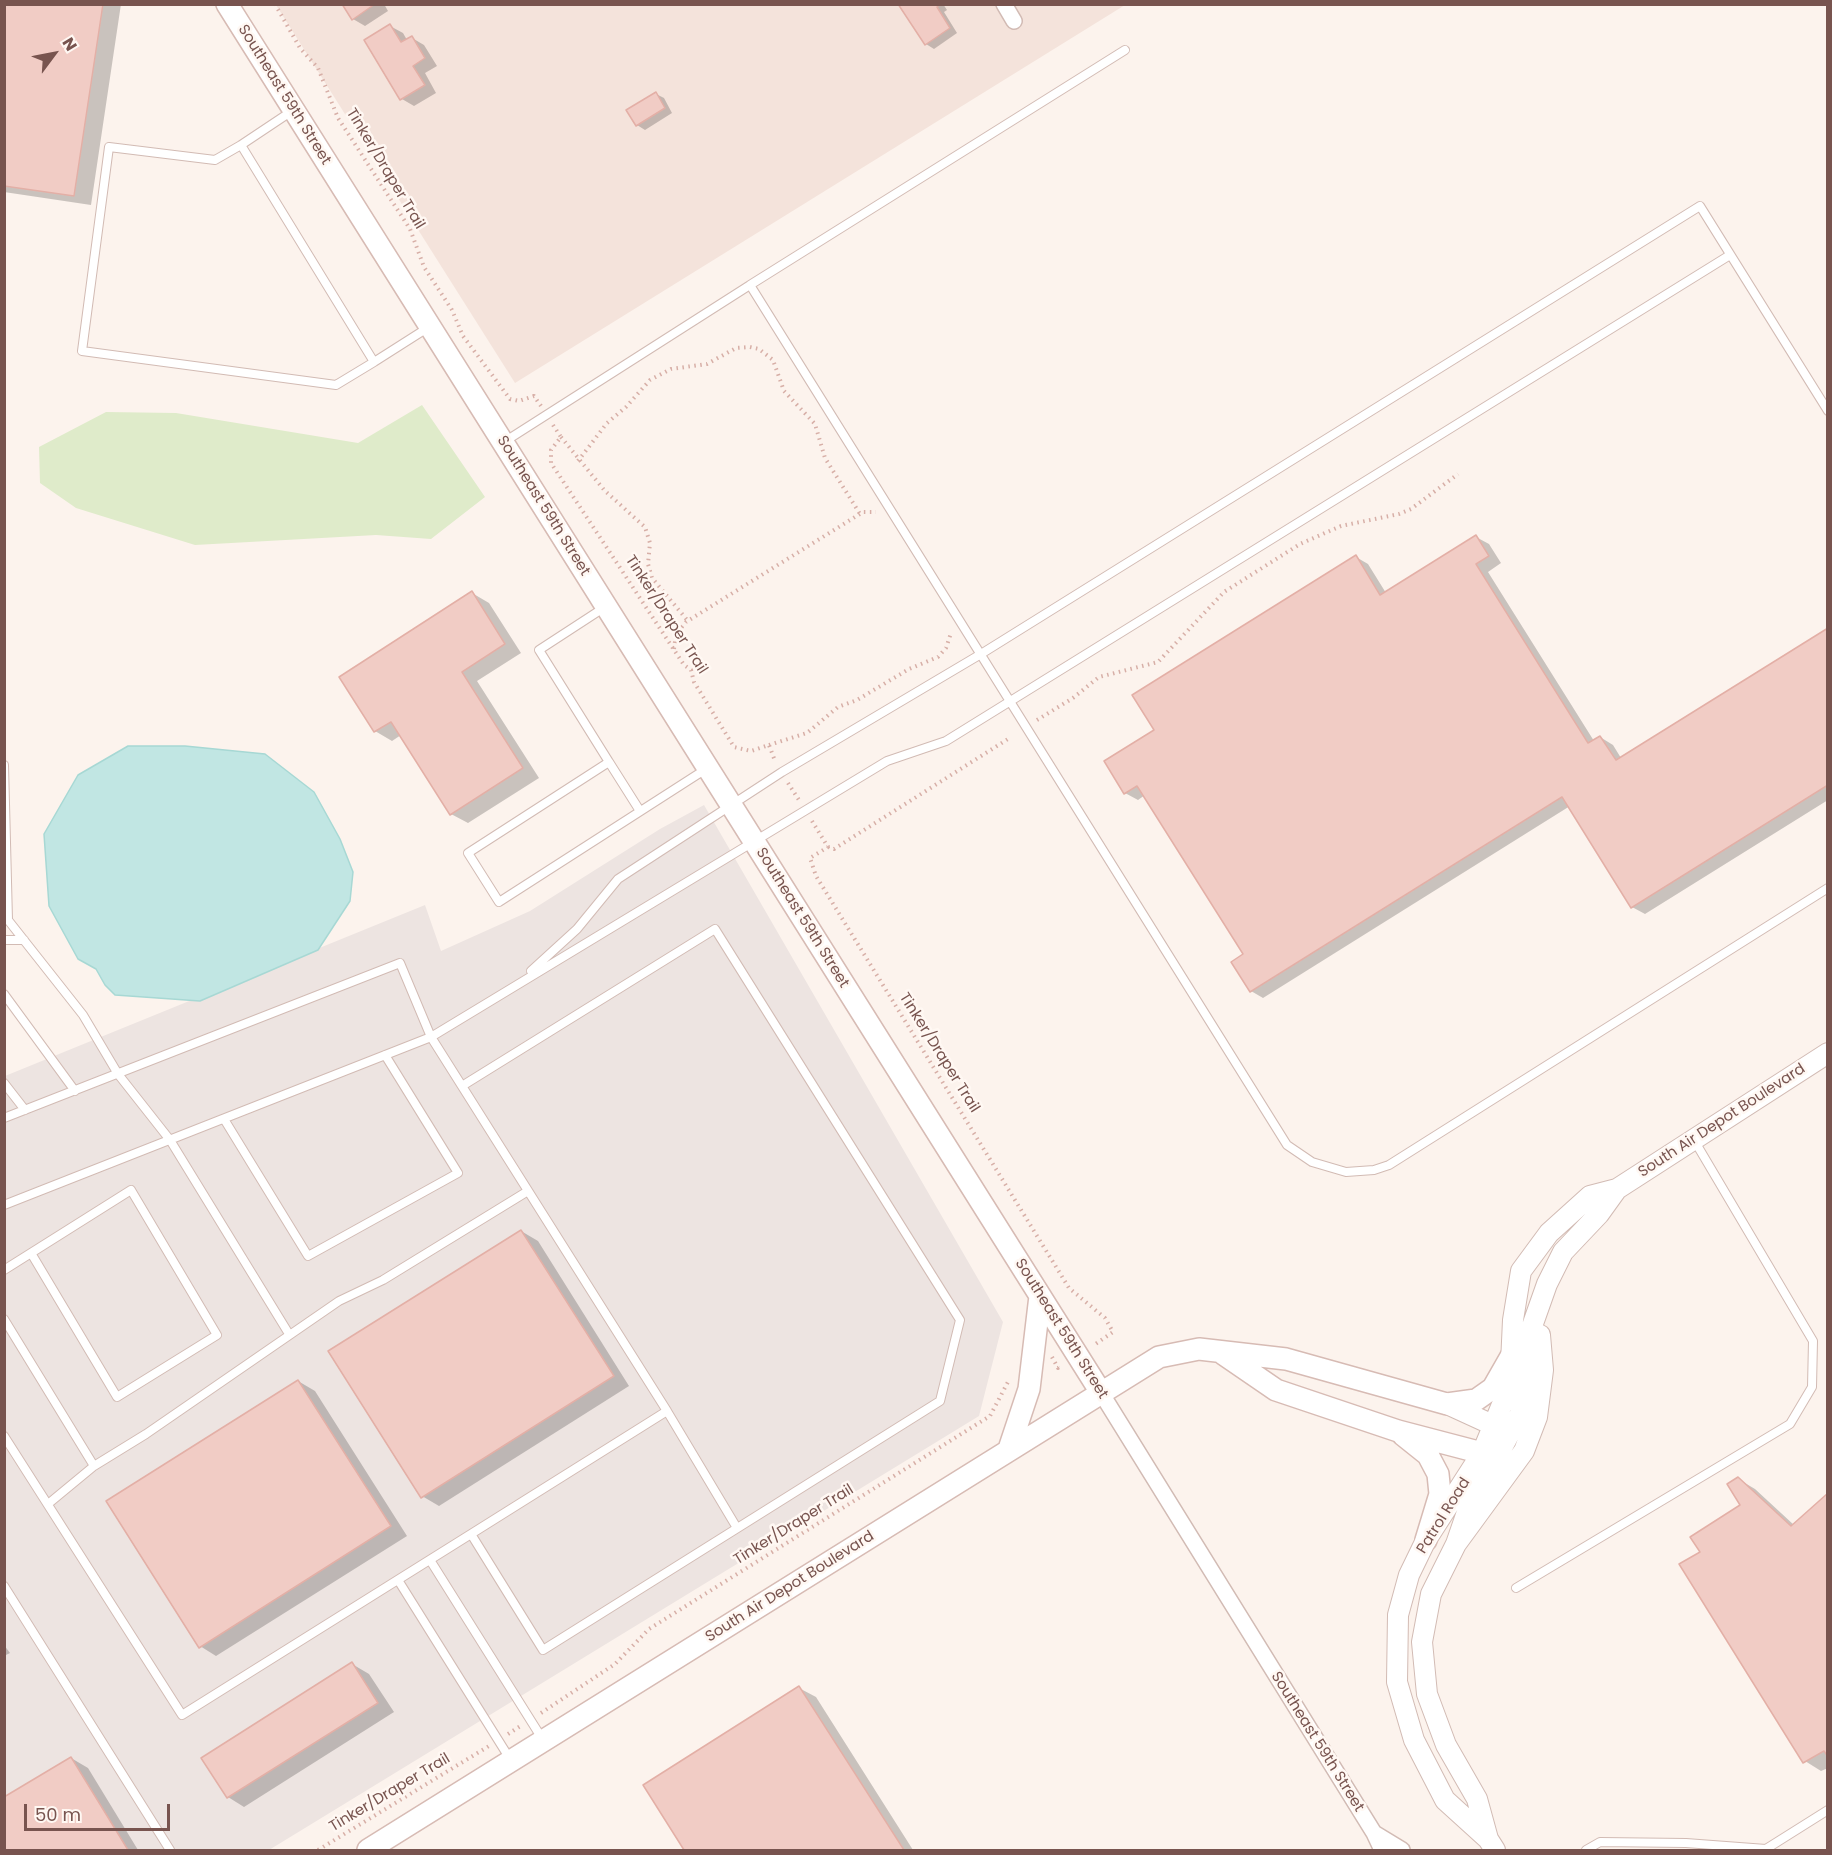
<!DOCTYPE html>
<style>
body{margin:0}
#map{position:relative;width:1832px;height:1855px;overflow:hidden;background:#fcf3ed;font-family:Poppins,sans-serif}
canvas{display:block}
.frame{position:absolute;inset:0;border:6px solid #78544f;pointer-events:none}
.north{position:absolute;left:24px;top:24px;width:60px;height:60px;-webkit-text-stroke:4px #fff8f3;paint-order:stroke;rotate:58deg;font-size:16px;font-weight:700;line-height:24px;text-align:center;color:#78544f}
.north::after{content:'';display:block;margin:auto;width:21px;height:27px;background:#78544f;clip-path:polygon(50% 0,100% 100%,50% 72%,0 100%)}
.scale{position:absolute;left:24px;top:1804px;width:146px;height:27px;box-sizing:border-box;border:3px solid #78544f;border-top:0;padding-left:8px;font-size:18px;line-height:21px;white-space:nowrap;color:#78544f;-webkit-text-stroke:4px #fff8f3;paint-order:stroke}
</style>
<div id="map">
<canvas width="1832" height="1855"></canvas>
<div class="frame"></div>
<div class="north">N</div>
<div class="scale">50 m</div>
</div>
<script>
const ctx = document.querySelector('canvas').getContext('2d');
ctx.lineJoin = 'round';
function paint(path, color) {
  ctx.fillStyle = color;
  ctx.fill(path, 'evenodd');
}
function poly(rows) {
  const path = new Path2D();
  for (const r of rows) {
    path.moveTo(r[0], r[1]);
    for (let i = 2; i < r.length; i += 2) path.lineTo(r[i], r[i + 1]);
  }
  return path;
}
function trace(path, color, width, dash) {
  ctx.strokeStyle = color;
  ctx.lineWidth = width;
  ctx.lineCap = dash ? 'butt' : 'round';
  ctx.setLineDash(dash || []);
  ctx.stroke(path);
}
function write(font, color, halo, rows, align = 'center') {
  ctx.font = font + ' Poppins,sans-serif';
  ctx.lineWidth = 5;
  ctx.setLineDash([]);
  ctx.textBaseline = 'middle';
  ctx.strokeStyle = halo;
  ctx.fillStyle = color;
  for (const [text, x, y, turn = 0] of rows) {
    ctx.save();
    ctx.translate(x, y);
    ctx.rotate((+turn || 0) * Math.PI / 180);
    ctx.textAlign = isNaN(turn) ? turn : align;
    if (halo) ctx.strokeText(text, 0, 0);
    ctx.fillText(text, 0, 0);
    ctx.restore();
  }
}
const residential = poly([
 [276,5,1125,5,515,383]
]);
const industrial = poly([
 [704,805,1003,1322,979,1416,269,1850,5,1850,5,1076,425,905,441,951,530,911,660,829]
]);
const green = poly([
 [422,405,485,497,431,539,376,535,195,545,76,508,40,483,39,447,106,412,176,413,358,443]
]);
const water = poly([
 [128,746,185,746,265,754,314,792,340,839,353,872,350,901,318,950,200,1001,115,995,105,985,96,969,78,959,49,906,44,834,78,775,128,746]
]);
const shadow = poly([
 [4,4,121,4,91,205,4,192],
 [343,4,384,4,388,11,365,26,353,19],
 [900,4,943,4,947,10,944,12,957,33,934,49,926,44],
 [390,26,403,33,407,40,412,38,424,45,437,66,425,73,436,93,414,106,402,99],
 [656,94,664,98,672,113,645,130,637,125],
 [1476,537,1489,544,1501,563,1488,572,1594,741,1600,737,1613,745,1621,758,1828,630,1828,800,1645,914,1632,907,1570,806,1263,998,1251,991,1245,954,1145,795,1138,800,1125,793,1156,730,1356,557,1368,564,1386,593],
 [472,593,489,603,521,653,477,681,539,778,468,823,451,814,401,735,392,741,375,731],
 [521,1231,538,1241,629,1386,439,1506,422,1496],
 [298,1381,315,1391,407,1536,216,1656,200,1646],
 [1738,1479,1755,1489,1794,1525,1828,1495,1828,1768,1821,1771,1805,1761,1702,1552,1742,1506],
 [4,1645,10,1653,4,1656],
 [352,1664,369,1674,394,1712,244,1807,228,1797],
 [799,1688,816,1697,913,1850,686,1850,645,1786],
 [71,1758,88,1768,138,1850,4,1850,4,1799]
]);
const building = poly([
 [4,4,103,4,74,196,4,186,4,4],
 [342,4,375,4,352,20,342,4],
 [898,4,940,4,937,7,950,28,925,45,898,4],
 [390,24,401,42,412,36,425,58,413,66,425,85,400,100,364,40,390,24],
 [656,92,665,108,636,126,626,110,656,92],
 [1476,535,1489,556,1476,564,1588,743,1600,736,1616,760,1828,628,1828,785,1631,908,1562,797,1250,992,1231,962,1243,954,1137,786,1124,794,1104,761,1154,730,1132,695,1356,555,1380,595,1476,535],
 [472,591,505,644,462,672,523,768,450,815,391,722,374,732,339,677,472,591],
 [521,1230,614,1376,421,1498,328,1351,521,1230],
 [298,1380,391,1526,199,1648,106,1501,298,1380],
 [1738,1477,1791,1526,1828,1493,1828,1757,1824,1751,1803,1763,1679,1564,1700,1552,1690,1537,1740,1505,1727,1484,1738,1477],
 [352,1662,378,1703,227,1798,201,1758,352,1662],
 [799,1686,904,1850,684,1850,643,1785,799,1686],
 [71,1757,128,1850,4,1850,4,1797,71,1757]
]);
const path = poly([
 [275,4,300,48,318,68,338,118,410,229,424,267,452,310,463,336,510,399,519,401,534,396,541,406],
 [553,425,561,437,551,450,551,463,684,665,691,670,694,682,734,747,751,751,769,745,775,761],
 [561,437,605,491,645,527,650,543,648,564,652,578,688,621],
 [578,461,607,423,626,407,650,380,671,369,707,364,736,348,750,347,759,349,773,360,784,391,815,424,825,458,860,514],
 [674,649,676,634,686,622,863,512,876,512],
 [1037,720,1073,698,1099,677,1158,662,1224,592,1300,544,1341,526,1399,514,1411,509,1458,474],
 [769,745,807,733,838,707,857,700,909,669,938,657,946,648,951,633],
 [788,783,799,800],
 [812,821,828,847,810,858,816,876,1069,1288,1105,1318,1113,1332,1094,1345],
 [828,847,834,849,1008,739],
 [1052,1357,1058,1368,1062,1365],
 [541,1713,615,1664,649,1629,990,1416,1009,1380],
 [508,1734,522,1725],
 [318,1850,489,1746]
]);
const service = poly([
 [292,111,241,145,374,362,429,327],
 [241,145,215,160,109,147,82,351,336,385,374,362],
 [750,285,1125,50],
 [504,442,750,285,1287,1145,1312,1162,1346,1172,1374,1170,1389,1165,1828,888],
 [605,607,539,650,609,762,468,853,499,902,706,769],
 [609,762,640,811],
 [4,765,8,920,83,1015,118,1074,170,1140,289,1334],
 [4,940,24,940],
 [531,971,577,929,618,879,782,772,981,654,1700,206,1828,411],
 [4,994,75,1091],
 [4,1083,25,1110],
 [462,1086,715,929,960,1320,940,1401,543,1650,471,1534,667,1411],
 [4,1118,400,963,431,1037,667,1411,737,1528],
 [224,1119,308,1256,458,1173,385,1055],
 [4,1205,431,1037,887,761,946,741,1730,255],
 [4,1270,31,1253,131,1190,217,1335,117,1397,31,1253],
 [4,1319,94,1466],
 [4,1436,182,1715,471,1534],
 [48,1504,94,1466,146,1434,339,1301,383,1280,528,1191],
 [430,1560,543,1740],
 [398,1580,510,1759],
 [4,1586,170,1850],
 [1516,1588,1790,1424,1812,1387,1813,1341,1694,1140],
 [1586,1850,1600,1842,1686,1843,1766,1849,1828,1810]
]);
const minor = poly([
 [1004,4,1014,21],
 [1100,1391,1374,1833,1382,1850],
 [1374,1833,1402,1850]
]);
const tertiary = poly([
 [1447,1404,1495,1426,1502,1436],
 [1456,1544,1466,1515,1520,1414,1528,1373,1530,1332,1547,1284,1563,1252,1599,1214,1617,1189,1828,1053],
 [1488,1839,1477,1799,1446,1745,1427,1694,1422,1642,1431,1594,1456,1544,1524,1451,1537,1417,1543,1370,1540,1335],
 [1495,1850,1488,1839,1445,1800,1414,1740,1397,1682,1398,1615,1409,1575,1426,1540,1482,1453,1510,1385,1513,1320,1521,1271,1549,1233,1590,1196,1617,1189]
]);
const secondary = poly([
 [227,4,1100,1391],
 [1222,1353,1276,1390,1398,1431,1482,1453],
 [1403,1435,1428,1455,1438,1474,1440,1494,1426,1540],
 [1009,1449,1029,1389,1040,1296],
 [368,1850,1159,1357,1199,1349,1286,1359,1447,1404,1476,1400,1493,1388,1513,1353]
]);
const streetNames = [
 ["Southeast 59th Street",284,95,58],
 ["Tinker/Draper Trail",385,169,59],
 ["Southeast 59th Street",543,506,58],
 ["Tinker/Draper Trail",666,615,57],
 ["Southeast 59th Street",802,918,58],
 ["Tinker/Draper Trail",939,1053,58],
 ["South Air Depot Boulevard",1722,1121,-33],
 ["Southeast 59th Street",1061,1329,58],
 ["Patrol Road",1444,1516,-58],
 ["Tinker/Draper Trail",794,1525,-32],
 ["South Air Depot Boulevard",790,1587,-32],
 ["Southeast 59th Street",1317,1742,58],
 ["Tinker/Draper Trail",390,1793,-31]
];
paint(residential, '#f4e3db');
paint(industrial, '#ede4e1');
paint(green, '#dfebca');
paint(water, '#c1e6e3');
trace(water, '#a7d8d4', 1.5);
paint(shadow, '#0003');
paint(building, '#f1ccc5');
trace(building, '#e3afa6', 1.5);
trace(service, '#d2bbb4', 10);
trace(minor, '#d2bbb4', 18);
trace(tertiary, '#d2bbb4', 22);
trace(secondary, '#d7bbb4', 24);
trace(path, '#d7afa7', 4, [1.5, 4.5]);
trace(service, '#fff', 8);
trace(minor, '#fff', 15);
trace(tertiary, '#fff', 20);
trace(secondary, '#fff', 21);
write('15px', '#78544f', '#fff8f3', streetNames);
</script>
